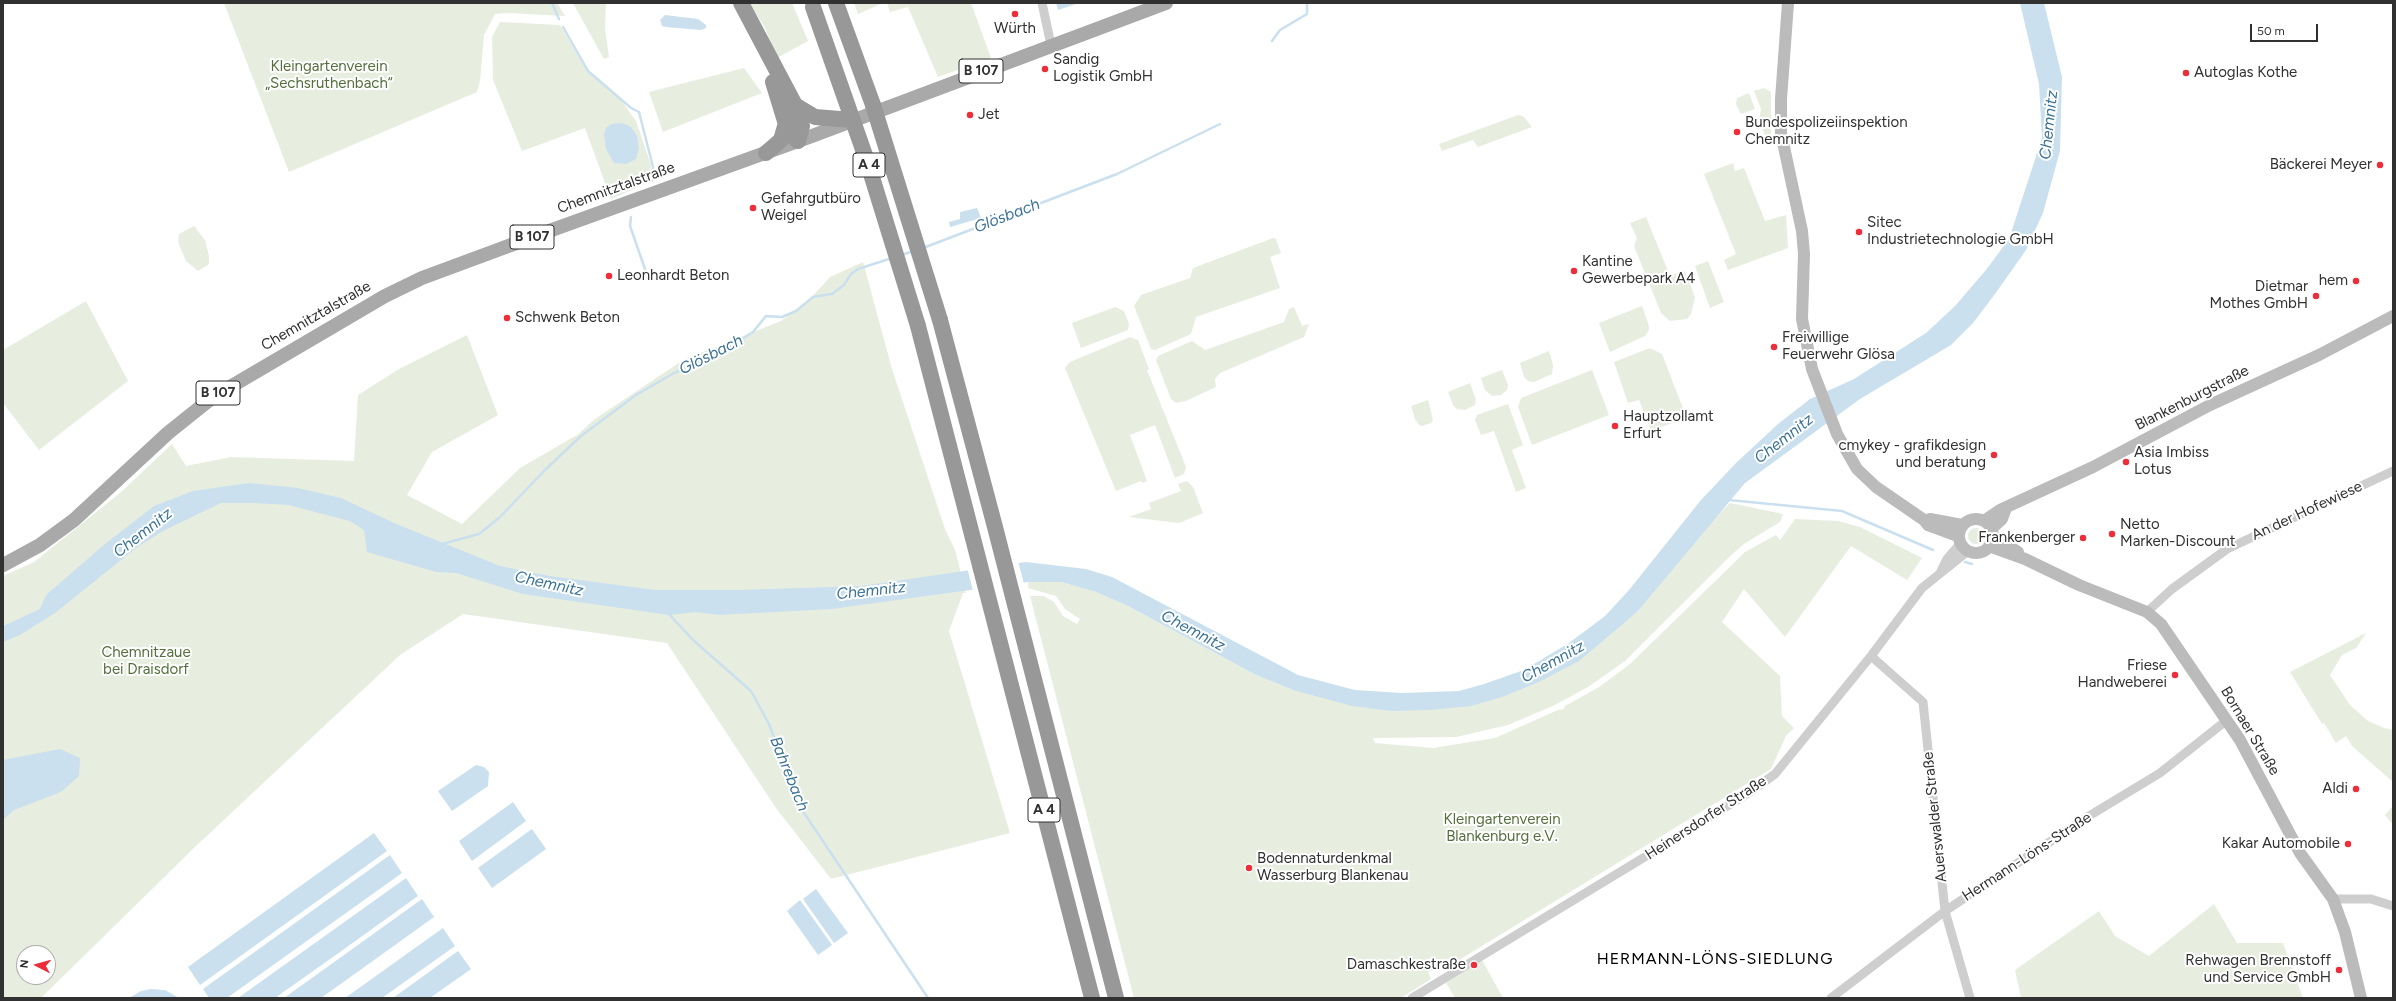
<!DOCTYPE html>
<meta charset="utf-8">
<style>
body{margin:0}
#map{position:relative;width:2396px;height:1001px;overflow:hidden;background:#fff;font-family:Figtree,sans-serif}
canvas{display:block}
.frame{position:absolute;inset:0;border:4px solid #313131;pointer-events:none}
.north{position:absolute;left:16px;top:945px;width:40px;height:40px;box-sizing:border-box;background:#fff;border:1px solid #adadad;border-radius:50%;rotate:276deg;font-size:11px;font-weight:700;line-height:16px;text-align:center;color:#313131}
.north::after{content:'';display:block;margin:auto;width:14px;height:18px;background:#ed2e3a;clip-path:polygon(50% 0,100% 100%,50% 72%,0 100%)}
.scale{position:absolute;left:2250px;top:24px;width:68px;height:18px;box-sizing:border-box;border:2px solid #313131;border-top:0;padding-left:5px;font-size:12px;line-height:14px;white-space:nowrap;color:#313131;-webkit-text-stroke:3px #fff;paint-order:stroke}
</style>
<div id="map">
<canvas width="2396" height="1001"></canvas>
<div class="frame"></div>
<div class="north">N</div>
<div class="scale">50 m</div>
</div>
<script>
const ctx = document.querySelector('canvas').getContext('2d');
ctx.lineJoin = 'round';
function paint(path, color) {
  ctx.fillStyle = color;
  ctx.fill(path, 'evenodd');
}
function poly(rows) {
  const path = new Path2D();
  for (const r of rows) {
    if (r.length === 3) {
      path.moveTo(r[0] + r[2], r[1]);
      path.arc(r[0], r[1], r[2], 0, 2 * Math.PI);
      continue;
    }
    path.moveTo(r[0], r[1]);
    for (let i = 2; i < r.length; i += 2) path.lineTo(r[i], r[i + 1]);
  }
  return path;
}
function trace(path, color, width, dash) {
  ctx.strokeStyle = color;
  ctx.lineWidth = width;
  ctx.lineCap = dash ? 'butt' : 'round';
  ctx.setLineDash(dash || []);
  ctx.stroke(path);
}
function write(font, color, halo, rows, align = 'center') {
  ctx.font = font + ' Figtree,sans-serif';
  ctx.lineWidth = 4;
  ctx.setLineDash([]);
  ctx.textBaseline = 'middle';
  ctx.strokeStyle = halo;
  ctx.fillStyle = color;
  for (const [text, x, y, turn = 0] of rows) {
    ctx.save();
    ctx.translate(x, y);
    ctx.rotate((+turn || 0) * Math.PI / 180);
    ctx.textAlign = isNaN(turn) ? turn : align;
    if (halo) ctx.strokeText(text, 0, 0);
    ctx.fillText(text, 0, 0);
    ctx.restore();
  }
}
const green = poly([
 [224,3,557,3,565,16,508,13,495,14,484,35,480,81,477,92,289,172],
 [573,3,606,3,605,29,609,57,604,59],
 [749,3,792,3,808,41,777,58,765,28],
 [854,3,883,3,858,14],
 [887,3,971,3,991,58,938,77,908,7,890,12],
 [500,22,560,25,587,71,622,101,636,121,651,165,649,182,611,199,585,128,522,151,493,80,492,37],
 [744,68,762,93,663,132,649,92],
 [1764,88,1771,92,1771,139,1767,140,1759,121,1761,109,1754,91],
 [1749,93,1755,109,1741,114,1736,104,1737,98],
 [1518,115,1523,116,1532,127,1478,147,1473,140,1442,151,1439,144],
 [1733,163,1735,171,1744,168,1765,221,1786,215,1788,248,1728,270,1724,260,1736,254,1704,174],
 [1646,217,1670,276,1685,271,1695,297,1691,314,1687,319,1670,321,1661,313,1634,246,1637,238,1630,223],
 [194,226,205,240,209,256,209,264,198,271,186,261,178,242,179,234],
 [1273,238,1276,239,1281,253,1270,257,1280,288,1196,317,1191,334,1155,350,1151,349,1134,306,1141,295,1190,278,1193,268],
 [1708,261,1724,302,1710,308,1695,266],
 [863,262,892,369,945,529,955,550,966,593,963,593,949,631,1010,833,831,879,776,808,667,643,463,614,400,655,196,846,41,998,3,998,3,576,34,562,120,493,172,444,186,466,231,457,354,461,358,395,399,369,467,335,498,415,432,452,407,495,462,524,520,468,577,435,595,419,683,360,781,321,808,301,830,277],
 [24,953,48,953,48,977,24,977],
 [86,301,128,381,39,450,3,403,3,350],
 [1642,306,1649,326,1649,330,1645,336,1610,352,1599,323],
 [1115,307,1124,311,1129,324,1128,330,1081,348,1072,323],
 [1294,307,1302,326,1309,324,1304,337,1220,373,1215,379,1216,387,1186,401,1176,403,1171,399,1156,360,1158,356,1192,341,1205,350,1284,322,1289,309],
 [1130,337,1138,340,1149,369,1147,370,1186,467,1184,474,1175,478,1155,425,1130,435,1147,481,1142,483,1141,481,1116,491,1065,368,1070,362],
 [1650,348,1662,354,1684,411,1680,420,1651,431,1639,400,1628,403,1614,362],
 [1549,351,1553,365,1552,374,1534,382,1528,381,1524,377,1520,363],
 [1502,370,1508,385,1507,390,1501,395,1492,396,1485,390,1481,378],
 [1592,370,1609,415,1532,445,1518,407,1521,398],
 [1470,383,1476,400,1475,405,1465,410,1457,409,1453,405,1448,392],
 [1428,400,1433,420,1431,423,1422,426,1419,425,1415,419,1411,406],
 [1508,404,1523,445,1512,450,1526,488,1516,492,1494,431,1481,435,1475,420,1477,415],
 [1187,481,1193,487,1203,513,1179,523,1129,517,1151,509,1149,503,1181,491,1178,484],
 [1730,503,1783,514,1780,522,1744,544,1730,556,1625,661,1588,687,1555,705,1508,725,1456,737,1373,738,1375,743,1433,748,1495,738,1558,710,1564,709,1565,706,1599,687,1630,664,1745,552,1776,535,1780,540,1795,519,1838,521,1860,527,1922,558,1907,580,1851,546,1785,637,1744,589,1722,622,1780,676,1782,716,1794,728,1786,736,1771,769,1459,960,1428,972,1431,979,1401,998,1134,998,1030,596,1044,596,1054,602,1063,616,1077,624,1080,619,1065,609,1056,596,1028,588,1028,582,1061,582,1096,592,1128,606,1256,675,1293,690,1471,706,1539,682,1638,611,1705,528],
 [1976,536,8],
 [2366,633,2356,648,2342,655,2330,675,2350,705,2368,721,2384,728,2393,730,2393,782,2352,746,2346,736,2336,743,2324,723,2322,724,2290,672],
 [2393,806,2393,825,2385,815],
 [2214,904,2237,943,2283,943,2303,998,2021,998,2015,970,2099,911,2115,936,2149,956],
 [1482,960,1503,998,1455,998,1446,983]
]);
const water = poly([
 [1056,3,1079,3,1058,10],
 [2020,3,2044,3,2062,77,2060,151,2043,213,2026,250,1995,294,1973,323,1951,345,1860,399,1745,483,1638,611,1598,645,1579,661,1539,682,1502,697,1471,706,1429,710,1392,711,1352,706,1293,690,1256,675,1128,606,1096,592,1061,582,1028,582,832,609,719,615,696,612,669,615,523,594,456,573,436,572,367,552,364,530,350,521,288,505,254,503,221,503,163,531,136,548,55,613,20,635,3,642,3,626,40,609,46,595,105,544,154,506,193,491,249,483,298,488,341,498,394,523,500,566,550,576,655,590,738,590,861,586,1026,562,1086,569,1112,577,1298,675,1355,690,1402,693,1459,691,1484,684,1524,670,1569,643,1605,616,1629,590,1701,500,1736,463,1778,424,1810,399,1854,379,1926,333,1955,306,1986,270,2009,239,2042,138,2039,84],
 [665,15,698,19,706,25,706,28,701,30,666,27,662,26,660,20],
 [622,123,631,127,637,136,639,148,636,159,626,164,614,163,606,149,604,134,606,128,611,124],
 [977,208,981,218,950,227,949,222,960,219,960,212],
 [60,749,80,758,79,776,61,792,14,810,3,820,3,760],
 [476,765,484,767,489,772,488,786,452,811,438,791],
 [513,802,526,821,472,861,459,841],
 [532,829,546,849,492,888,478,868],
 [374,833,387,851,200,985,188,967],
 [390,855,402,873,227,998,209,998,203,989],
 [406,878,418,896,340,952,275,998,238,998],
 [816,889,848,933,834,943,803,899],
 [422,899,434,917,356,973,321,998,284,998],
 [800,900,832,945,818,955,787,911],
 [443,928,455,946,382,998,345,998],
 [458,951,471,969,430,998,393,998],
 [151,989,165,990,179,998,129,998,141,991]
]);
const pier = poly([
 [1018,561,1024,584,973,591,967,567]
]);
const stream = poly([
 [552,3,559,19],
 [563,27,588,71,631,108,639,112,653,167,652,181],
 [1272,41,1280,30,1307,14,1307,3],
 [631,217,630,226,645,269],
 [923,248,1117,174,1220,124],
 [902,255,913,251],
 [686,360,688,367],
 [1729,500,1842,511,1933,550],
 [442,544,479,534,500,517,543,472,581,436,636,395,674,373,722,352,753,332,766,316,782,317,796,311,813,297,832,294,844,285,851,274,858,269,892,258],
 [1965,562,1972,564],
 [667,612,693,640,751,691,769,724,798,804,928,998]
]);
const street = poly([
 [1042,3,1051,45],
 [1941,571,1947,559,1960,544],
 [2147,612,2172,589,2227,549,2393,471],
 [1871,656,1923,702,1945,911,1970,998],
 [2333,899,2371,899,2393,906],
 [1412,998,1648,855,1750,792,1775,774,1871,656,1922,588,1968,551],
 [1831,998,1945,911,2089,816,2160,773,2227,720]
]);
const secondary = poly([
 [1788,3,1781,99,1781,133,1802,231,1804,254,1802,319,1812,369,1837,434,1857,469,1876,487,1924,520,1928,525,1958,536],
 [1976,536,17],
 [1930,519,1962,525],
 [1984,521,2000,510,2093,467,2210,405,2319,355,2393,316],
 [1991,529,2002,519,2006,508],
 [1993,536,2018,552],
 [1989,546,2025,559,2079,585,2147,612,2161,624,2240,740,2300,853,2333,899,2345,932,2361,998]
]);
const primary = poly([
 [3,565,40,545,74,520,168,433,213,397,385,296,422,278,538,235,812,136,1166,3]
]);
const highway = poly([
 [741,3,795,105,815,117,852,120],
 [836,3,873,105],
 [773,82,788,131,798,141,802,126,795,105],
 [766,153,781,140,786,123],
 [940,320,995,527,1116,998],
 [918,326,1092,998]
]);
const highwayBridge = poly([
 [813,7,867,161,918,326],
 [873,105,940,320]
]);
const markers = [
 [1015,14,4,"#ed2e3a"],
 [1045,69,4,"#ed2e3a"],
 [2186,73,4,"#ed2e3a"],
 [970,115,4,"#ed2e3a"],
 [1737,132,4,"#ed2e3a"],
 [2380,165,4,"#ed2e3a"],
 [753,208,4,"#ed2e3a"],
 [1859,232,4,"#ed2e3a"],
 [1574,271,4,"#ed2e3a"],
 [609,276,4,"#ed2e3a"],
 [2356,281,4,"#ed2e3a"],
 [2316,296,4,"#ed2e3a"],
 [507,318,4,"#ed2e3a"],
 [1774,347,4,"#ed2e3a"],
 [1615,426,4,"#ed2e3a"],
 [1994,455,4,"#ed2e3a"],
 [2126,462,4,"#ed2e3a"],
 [2112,534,4,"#ed2e3a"],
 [2083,538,4,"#ed2e3a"],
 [2175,675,4,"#ed2e3a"],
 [2356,789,4,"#ed2e3a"],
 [2348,844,4,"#ed2e3a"],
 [1249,868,4,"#ed2e3a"],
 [1474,965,4,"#ed2e3a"],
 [2339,970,4,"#ed2e3a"]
];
const shields = [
 [981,71,44],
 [869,165,32],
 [532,237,44],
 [218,393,44],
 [1044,810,32]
];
const shieldNames = [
 ["B 107",981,71],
 ["A 4",869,165],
 ["B 107",532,237],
 ["B 107",218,393],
 ["A 4",1044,810]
];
const poiNames = [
 ["Würth",1015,29,"center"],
 ["Sandig",1053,60],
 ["Logistik GmbH",1053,77],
 ["Autoglas Kothe",2194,73],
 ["Jet",978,115],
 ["Bundespolizeiinspektion",1745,123],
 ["Chemnitz",1745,140],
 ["Bäckerei Meyer",2372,165,"right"],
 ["Gefahrgutbüro",761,199],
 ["Weigel",761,216],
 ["Sitec",1867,223],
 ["Industrietechnologie GmbH",1867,240],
 ["Kantine",1582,262],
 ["Gewerbepark A4",1582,279],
 ["Leonhardt Beton",617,276],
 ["hem",2348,281,"right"],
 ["Dietmar",2308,287,"right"],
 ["Mothes GmbH",2308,304,"right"],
 ["Schwenk Beton",515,318],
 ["Freiwillige",1782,338],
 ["Feuerwehr Glösa",1782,355],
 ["Hauptzollamt",1623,417],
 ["Erfurt",1623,434],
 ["cmykey - grafikdesign",1986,446,"right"],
 ["und beratung",1986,463,"right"],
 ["Asia Imbiss",2134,453],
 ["Lotus",2134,470],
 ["Netto",2120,525],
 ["Marken-Discount",2120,542],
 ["Frankenberger",2075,538,"right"],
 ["Friese",2167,666,"right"],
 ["Handweberei",2167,683,"right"],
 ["Aldi",2348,789,"right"],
 ["Kakar Automobile",2340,844,"right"],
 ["Bodennaturdenkmal",1257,859],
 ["Wasserburg Blankenau",1257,876],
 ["Rehwagen Brennstoff",2331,961,"right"],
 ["und Service GmbH",2331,978,"right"],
 ["Damaschkestraße",1466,965,"right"]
];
const parkNames = [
 ["Kleingartenverein",329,67],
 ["„Sechsruthenbach“",329,84],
 ["Chemnitzaue",146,653],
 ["bei Draisdorf",146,670],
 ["Kleingartenverein",1502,820],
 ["Blankenburg e.V.",1502,837]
];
const streetNames = [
 ["Chemnitztalstraße",616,188,-20],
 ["Chemnitztalstraße",316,316,-30],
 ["Blankenburgstraße",2192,398,-27],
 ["An der Hofewiese",2307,511,-25],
 ["Bornaer Straße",2250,731,59],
 ["Auerswalder Straße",1935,817,-96],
 ["Heinersdorfer Straße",1706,818,-33],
 ["Hermann-Löns-Straße",2027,857,-33]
];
const waterNames = [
 ["Chemnitz",2049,125,-84],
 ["Glösbach",1007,216,-21],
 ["Glösbach",711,355,-27],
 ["Chemnitz",1784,439,-38],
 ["Chemnitz",143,533,-38],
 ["Chemnitz",549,584,12],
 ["Chemnitz",871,591,-6],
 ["Chemnitz",1193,631,28],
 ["Chemnitz",1553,662,-29],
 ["Bahrebach",789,774,68]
];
const neighbourhoodNames = [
 ["HERMANN-LÖNS-SIEDLUNG",1715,959]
];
paint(green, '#e7eedf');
paint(water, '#cae0ee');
paint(pier, '#fff');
trace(stream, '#cae0ee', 2.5);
trace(street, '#cecece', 9);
trace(secondary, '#bbb', 12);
trace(primary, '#a9a9a9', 14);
trace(highway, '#989898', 16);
trace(highwayBridge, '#989898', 16);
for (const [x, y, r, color] of markers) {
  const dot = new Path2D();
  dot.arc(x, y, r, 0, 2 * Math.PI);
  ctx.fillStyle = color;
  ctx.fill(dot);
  trace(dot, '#fff', 1.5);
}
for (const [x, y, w] of shields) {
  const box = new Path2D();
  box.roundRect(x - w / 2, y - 12, w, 24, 3);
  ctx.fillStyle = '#fff';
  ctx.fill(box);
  trace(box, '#313131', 1);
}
write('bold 14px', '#313131', null, shieldNames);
write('15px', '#313131', '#fff', poiNames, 'left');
write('15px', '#536f3b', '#fff', parkNames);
write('15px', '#313131', '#fff', streetNames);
write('italic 16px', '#3a7297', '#fff', waterNames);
ctx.letterSpacing = '1px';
write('16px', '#000', '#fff', neighbourhoodNames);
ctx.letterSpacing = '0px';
</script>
